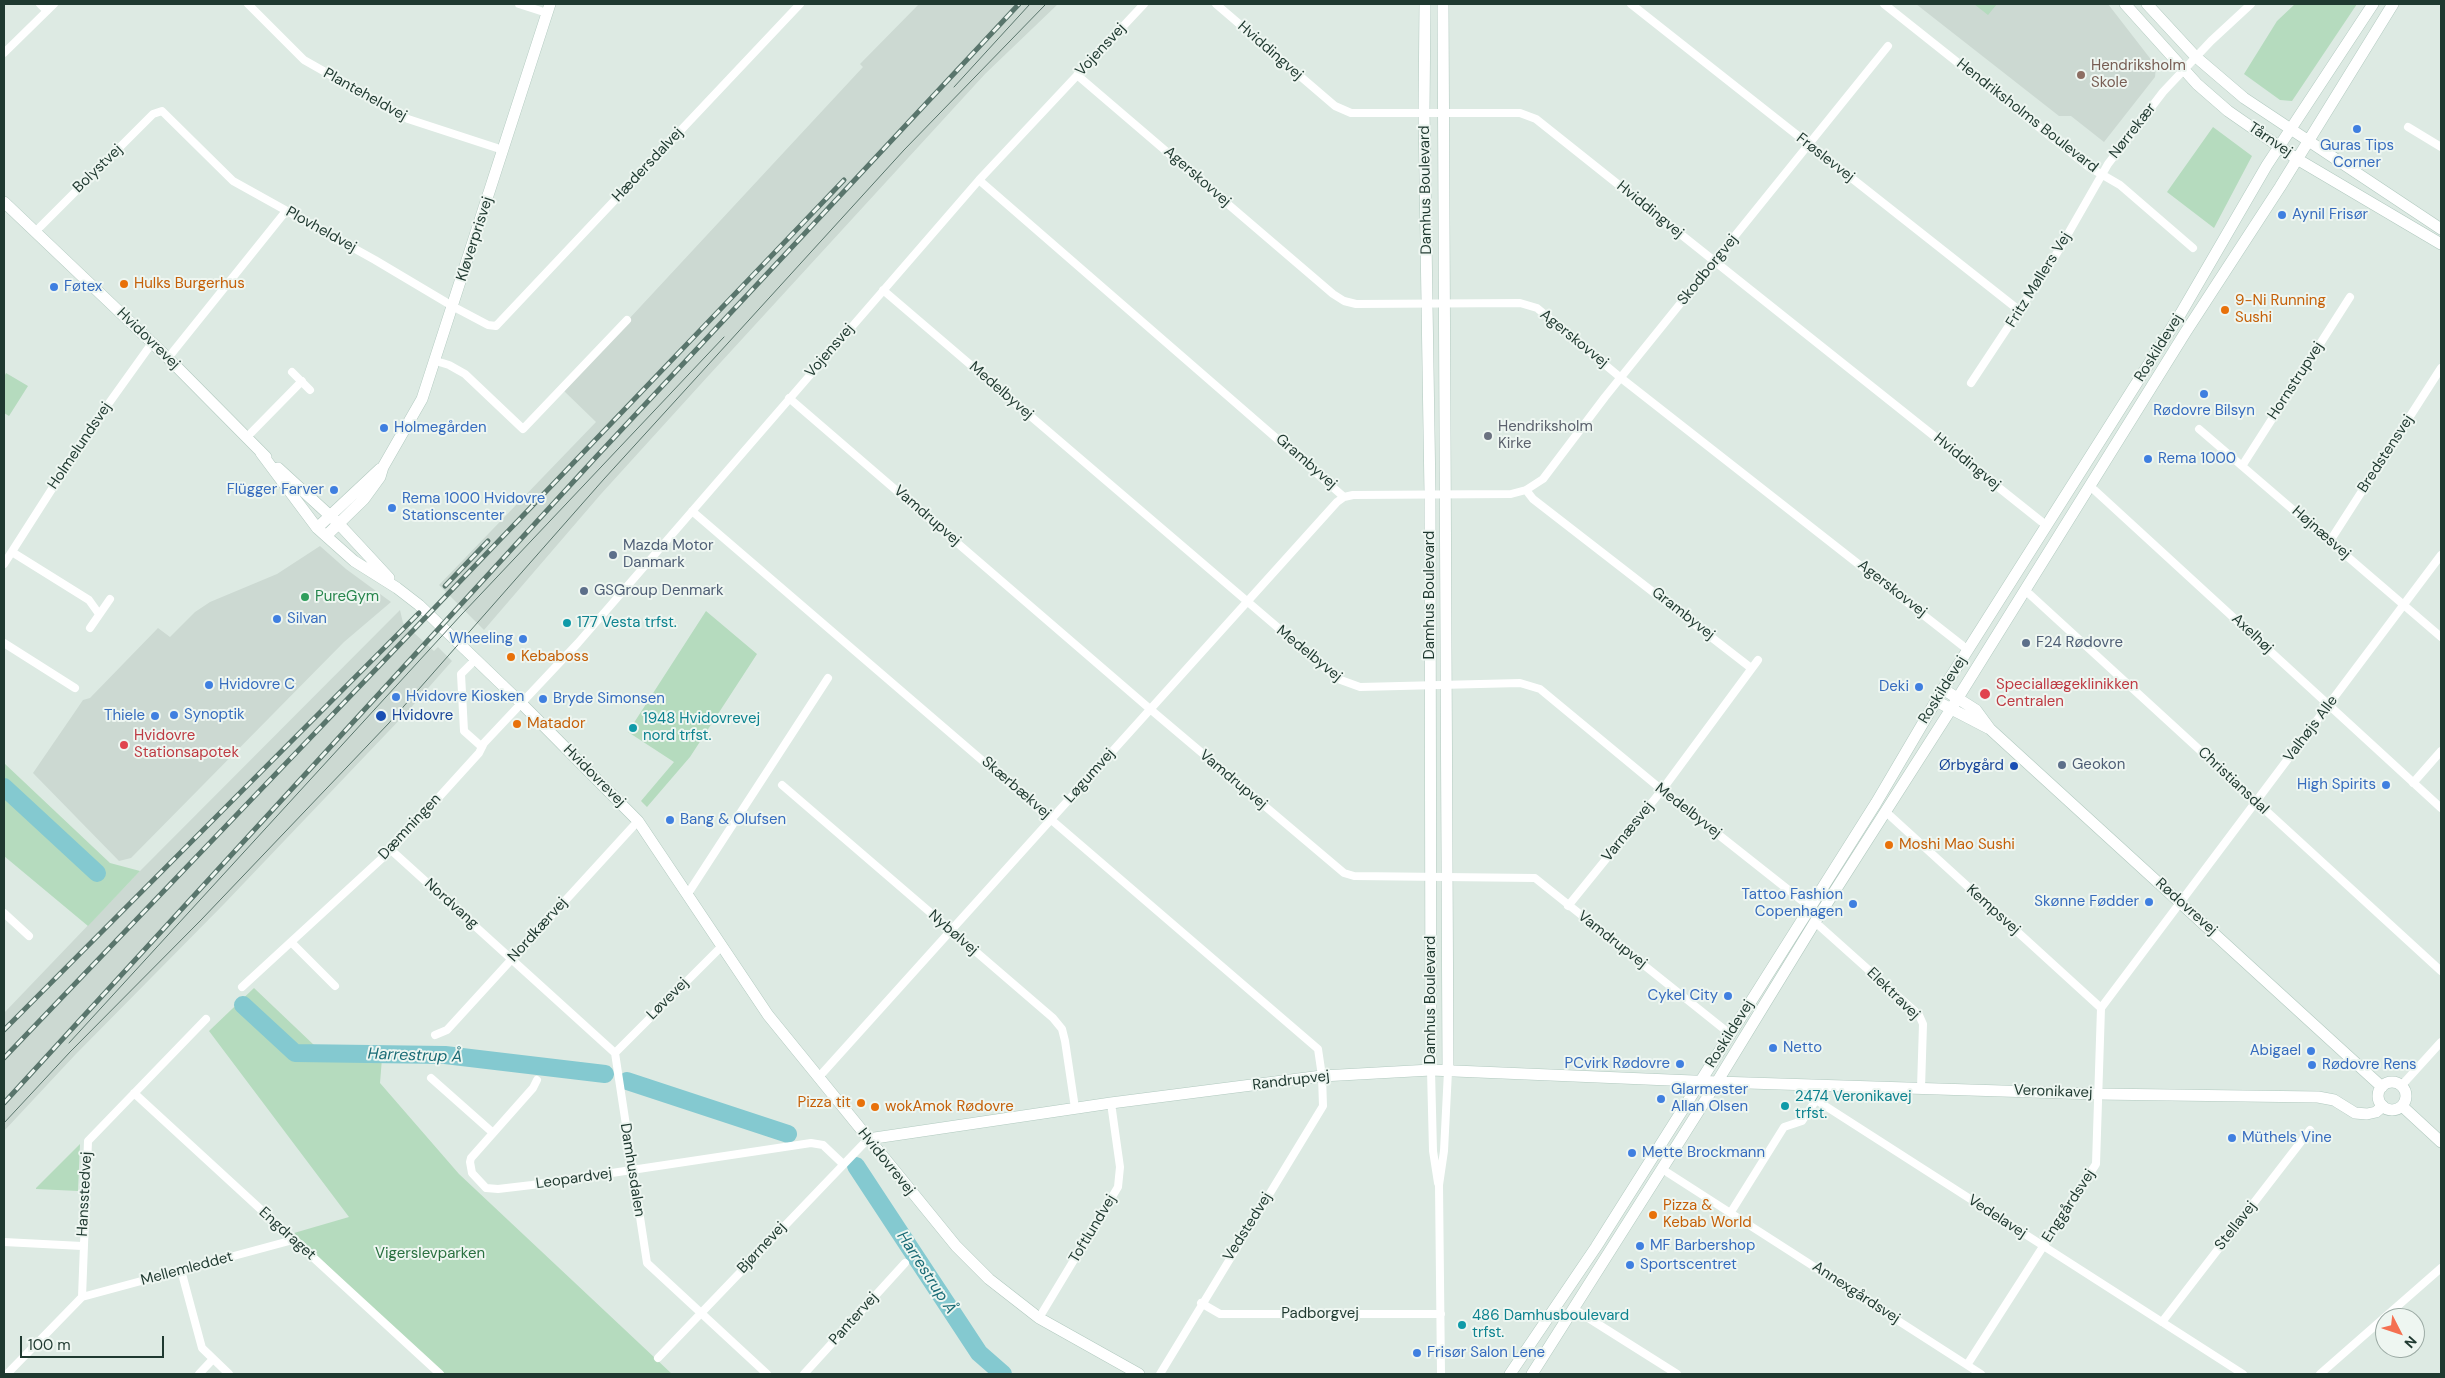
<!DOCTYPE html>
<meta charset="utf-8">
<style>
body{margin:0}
#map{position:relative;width:2445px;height:1378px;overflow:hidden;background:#ddeae3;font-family:"DM Sans",sans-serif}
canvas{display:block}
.frame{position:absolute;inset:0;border:5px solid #1f3930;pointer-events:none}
.north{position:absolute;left:2375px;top:1308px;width:50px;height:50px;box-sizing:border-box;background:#eef6f1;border:1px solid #9baaa4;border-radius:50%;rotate:131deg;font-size:14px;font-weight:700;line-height:20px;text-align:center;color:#1f3930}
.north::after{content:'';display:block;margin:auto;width:18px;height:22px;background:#f47051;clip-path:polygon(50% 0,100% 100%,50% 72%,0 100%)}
.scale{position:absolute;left:20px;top:1336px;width:144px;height:22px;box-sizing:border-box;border:2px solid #1f3930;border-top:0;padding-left:6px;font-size:15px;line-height:18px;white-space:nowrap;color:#1f3930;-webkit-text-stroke:4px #eef6f1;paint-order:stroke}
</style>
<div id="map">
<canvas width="2445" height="1378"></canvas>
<div class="frame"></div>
<div class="north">N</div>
<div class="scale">100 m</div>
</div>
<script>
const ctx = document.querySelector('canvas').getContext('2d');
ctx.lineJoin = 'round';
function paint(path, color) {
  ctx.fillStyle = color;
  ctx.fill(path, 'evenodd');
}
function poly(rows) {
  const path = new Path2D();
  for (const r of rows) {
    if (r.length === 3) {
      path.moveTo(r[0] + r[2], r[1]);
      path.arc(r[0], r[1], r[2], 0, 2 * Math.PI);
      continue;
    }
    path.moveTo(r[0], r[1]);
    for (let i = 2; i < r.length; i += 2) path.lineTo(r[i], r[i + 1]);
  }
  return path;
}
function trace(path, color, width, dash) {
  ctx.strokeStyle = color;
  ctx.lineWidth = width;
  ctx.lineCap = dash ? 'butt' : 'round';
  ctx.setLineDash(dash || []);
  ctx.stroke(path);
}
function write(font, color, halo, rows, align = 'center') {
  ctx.font = font + ' "DM Sans",sans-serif';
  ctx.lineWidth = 4;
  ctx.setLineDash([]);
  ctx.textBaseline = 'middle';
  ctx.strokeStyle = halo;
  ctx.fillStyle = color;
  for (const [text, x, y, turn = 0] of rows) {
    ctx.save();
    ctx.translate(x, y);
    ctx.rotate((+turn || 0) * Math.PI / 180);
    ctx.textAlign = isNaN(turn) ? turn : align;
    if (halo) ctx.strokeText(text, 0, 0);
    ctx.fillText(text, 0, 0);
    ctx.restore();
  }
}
const built = poly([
 [919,4,1058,4,985,74,710,374,601,494,484,630,439,585,596,422,563,390,863,67,860,64],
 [1916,4,2108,4,2156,66,2155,77,2104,142,2071,116,2059,116],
 [320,546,346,569,391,602,344,642,131,858,119,861,33,773,83,700,90,698,158,628,170,637,195,612,210,602,277,574],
 [400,610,403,623,434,651,438,647,452,661,407,712,224,904,75,1055,4,1131,4,1013,140,871]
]);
const green = poly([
 [1974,4,1997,4,1988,15],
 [2295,4,2357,4,2292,101,2280,100,2244,74,2277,21],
 [2213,127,2252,156,2214,228,2167,192],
 [6,373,28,386,9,416,4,413,4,377],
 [706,611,757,654,690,757,647,807,641,801,674,762,628,732],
 [4,763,110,863,140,871,88,926,4,856],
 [254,988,315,1046,383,1046,380,1083,459,1174,672,1374,445,1374,349,1286,294,1233,349,1217,209,1031],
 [80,1144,78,1191,36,1189,36,1188]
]);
const river = poly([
 [4,787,97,873],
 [243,1005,295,1053,445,1055,605,1074],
 [627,1081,788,1134],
 [856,1166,979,1353,1003,1374]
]);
const street = poly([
 [40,4,47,11],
 [248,4,304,60,408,119,503,150],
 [519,4,547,13],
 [1216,4,1335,106,1351,113,1520,113,1536,119,2047,526],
 [1631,4,2020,311],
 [1884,4,2089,167,2120,185,2193,248],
 [4,53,54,4],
 [1077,75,1333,294,1344,301,1356,304,1520,303,1537,308,1621,378,1968,650],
 [2408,127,2441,147],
 [979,180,1344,497],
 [36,231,153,114,162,111,233,181,375,260,454,307,488,325,496,326,800,4],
 [883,290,1338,679,1360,687,1520,683,1540,689,1662,790,1810,907],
 [168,358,286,211],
 [436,361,449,365,465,374,523,429,627,320],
 [292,372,310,390],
 [1971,383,2057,253,2108,164,2163,92,2211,41,2251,4],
 [789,398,1150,709,1344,873,1354,876,1535,878,1730,1034],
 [2199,429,2441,637],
 [246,438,302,381],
 [2242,466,2350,297],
 [2090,486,2441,808],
 [1526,490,1533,499,1751,668],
 [692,511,1318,1049,1322,1076,1323,1106,1160,1374],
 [2330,541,2441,368],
 [12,552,89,600,99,614],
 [4,564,89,431,152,343],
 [2025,590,2441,971],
 [90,628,110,599],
 [4,643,75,688],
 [476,659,461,674,464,731,482,747],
 [2413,783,2441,751],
 [782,785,1053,1018,1062,1029,1065,1041,1075,1108],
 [1886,812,2101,1008],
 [391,850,615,1053,647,1263,767,1374],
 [687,895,828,678],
 [1568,906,1662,790,1758,660],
 [4,913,29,936],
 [1815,922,1919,1015,1923,1024,1921,1088],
 [291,942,335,986],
 [242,987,391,850,479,753,484,743,578,643,979,180,1144,4],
 [435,1035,447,1030,638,821],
 [615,1053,722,946],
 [1431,1070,1433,1151,1438,1183],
 [431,1078,492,1132],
 [818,1078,1337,502,1344,497,1353,495,1511,494,1526,490,1543,479,1605,397,1888,46],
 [537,1080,533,1088,471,1158,470,1162,472,1173,486,1188,498,1189,532,1185,811,1143,823,1145,842,1163],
 [1815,1084,1816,1100,2243,1374],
 [2402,1085,2441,1042],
 [134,1093,440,1374],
 [1662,1169,1981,1374],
 [1731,1212,1784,1127,1802,1121,1816,1100],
 [4,1242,82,1246],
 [181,1270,202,1348,229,1374],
 [82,1297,293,1240],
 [1201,1303,1220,1314,1441,1314],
 [1574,1309,1677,1374],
 [1039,1318,1118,1187,1120,1167,1111,1103],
 [2162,1322,2310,1130],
 [658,1358,868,1139],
 [1967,1365,2096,1164,2101,1008,2441,555],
 [7,1374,82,1297,88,1141,206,1019],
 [199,1374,213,1359],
 [804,1374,905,1263],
 [1441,1374,1439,1185,1444,1151,1448,1071],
 [2320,1374,2441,1268]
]);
const secondary = poly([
 [1425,4,1424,112,1430,494,1431,1070],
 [1443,4,1448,1071],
 [2125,4,2197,84,2228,111,2297,159,2441,244],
 [2147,4,2196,57,2244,98,2441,229],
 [4,202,168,358,266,457],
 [261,453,317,528,354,561,397,588,419,605,522,704,638,821,768,1015,956,1246,989,1279,1039,1318,1139,1374],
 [278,468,339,524,389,578],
 [317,528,380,469],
 [326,536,364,499,380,477,383,467,422,399,550,4],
 [1943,689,1976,710,1990,729,2382,1087],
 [1936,701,1988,728],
 [2392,1096,14],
 [2402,1106,2441,1142],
 [868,1139,1111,1103,1322,1076,1431,1070,1717,1082,2097,1094,2318,1097,2334,1100,2355,1113,2367,1114,2376,1112,2383,1106],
 [1510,1374,1596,1247,1690,1098,1876,803,1943,689,2181,313,2267,165,2373,4],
 [1532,1374,1717,1082,1815,922,1951,709,2185,333,2280,187,2393,4]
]);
const tram = poly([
 [954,87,1030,4],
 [69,1043,462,614,724,337],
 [4,1123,70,1052,201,920,389,723,604,479,904,150,1046,4]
]);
const rail = poly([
 [445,586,488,541],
 [4,1030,419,613],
 [4,1058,844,180],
 [4,1103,596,457,1019,4]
]);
const markers = [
 [2081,75,5,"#8d6e63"],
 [2357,129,5,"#3f7fe0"],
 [2282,215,5,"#3f7fe0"],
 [124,284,5,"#e8710a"],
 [54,287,5,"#3f7fe0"],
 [2225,310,5,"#e8710a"],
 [2204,394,5,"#3f7fe0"],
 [384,428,5,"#3f7fe0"],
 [1488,436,5,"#6b7280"],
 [2148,459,5,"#3f7fe0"],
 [334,490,5,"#3f7fe0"],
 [392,508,5,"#3f7fe0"],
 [613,555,5,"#5c6f8a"],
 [584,591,5,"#5c6f8a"],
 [305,597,5,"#2e9e5b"],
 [277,619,5,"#3f7fe0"],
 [567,623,5,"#0f9aa8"],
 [523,639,5,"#3f7fe0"],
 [2026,643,5,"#5c6f8a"],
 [511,657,5,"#e8710a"],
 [209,685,5,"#3f7fe0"],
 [1919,687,5,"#3f7fe0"],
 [1985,694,6,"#e0444e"],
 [396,697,5,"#3f7fe0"],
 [543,699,5,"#3f7fe0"],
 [174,715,5,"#3f7fe0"],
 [155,716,5,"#3f7fe0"],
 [381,716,6,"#1a4fb4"],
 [517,724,5,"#e8710a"],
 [633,728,5,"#0f9aa8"],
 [124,745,5,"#e0444e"],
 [2062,765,5,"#5c6f8a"],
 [2014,766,5,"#1a4fb4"],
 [2386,785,5,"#3f7fe0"],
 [670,820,5,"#3f7fe0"],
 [1889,845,5,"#e8710a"],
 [2149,902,5,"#3f7fe0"],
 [1853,904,5,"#3f7fe0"],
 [1728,996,5,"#3f7fe0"],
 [1773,1048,5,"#3f7fe0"],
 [2311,1051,5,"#3f7fe0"],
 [1680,1064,5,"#3f7fe0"],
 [2312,1065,5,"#3f7fe0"],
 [1661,1099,5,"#3f7fe0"],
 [861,1103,5,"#e8710a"],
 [1785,1106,5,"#0f9aa8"],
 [875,1107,5,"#e8710a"],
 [2232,1138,5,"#3f7fe0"],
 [1632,1153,5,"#3f7fe0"],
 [1653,1215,5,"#e8710a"],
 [1640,1246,5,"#3f7fe0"],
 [1630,1265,5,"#3f7fe0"],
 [1462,1325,5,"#0f9aa8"],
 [1417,1353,5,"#3f7fe0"]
];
const streetNames = [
 ["Vojensvej",1101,50,-47],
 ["Hviddingvej",1270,51,41],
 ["Planteheldvej",365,95,29],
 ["Hendriksholms Boulevard",2027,116,38],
 ["Nørrekær",2133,131,-52],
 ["Tårnvej",2270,140,34],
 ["Frøslevvej",1825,158,38],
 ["Hædersdalvej",648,165,-47],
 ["Bolystvej",98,169,-44],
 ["Agerskovvej",1197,177,41],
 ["Damhus Boulevard",1426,190,-91],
 ["Hviddingvej",1650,210,39],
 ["Plovheldvej",321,230,29],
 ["Kløverprisvej",475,239,-72],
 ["Skodborgvej",1708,270,-51],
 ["Fritz Møllers Vej",2039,280,-58],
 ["Hvidovrevej",148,339,44],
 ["Agerskovvej",1574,339,39],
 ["Roskildevej",2159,348,-58],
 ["Vojensvej",830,351,-49],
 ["Hornstrupvej",2296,381,-57],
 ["Medelbyvej",1001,391,41],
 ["Holmelundsvej",80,446,-56],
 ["Bredstensvej",2386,454,-57],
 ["Grambyvej",1306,462,41],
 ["Hviddingvej",1967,462,39],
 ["Vamdrupvej",927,516,41],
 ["Højnæsvej",2321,533,41],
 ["Agerskovvej",1892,589,38],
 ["Damhus Boulevard",1430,595,-90],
 ["Grambyvej",1683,614,38],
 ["Axelhøj",2252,634,43],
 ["Medelbyvej",1309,654,39],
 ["Roskildevej",1943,690,-58],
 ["Valhøjs Alle",2311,729,-53],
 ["Hvidovrevej",594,776,45],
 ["Løgumvej",1090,776,-48],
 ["Vamdrupvej",1233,780,40],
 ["Christiansdal",2233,781,43],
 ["Skærbækvej",1016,788,41],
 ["Medelbyvej",1688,811,38],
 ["Dæmningen",410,827,-47],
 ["Varnæsvej",1628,832,-51],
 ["Nordvang",451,904,42],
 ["Rødovrevej",2186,907,42],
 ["Kempsvej",1993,910,42],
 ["Nordkærvej",538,930,-48],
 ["Nybølvej",953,933,41],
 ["Vamdrupvej",1612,940,38],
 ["Elektravej",1893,994,44],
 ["Løvevej",668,999,-45],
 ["Damhus Boulevard",1431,1000,-90],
 ["Roskildevej",1730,1034,-58],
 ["Randrupvej",1291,1081,-7],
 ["Veronikavej",2053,1092,2],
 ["Hvidovrevej",886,1162,51],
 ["Damhusdalen",632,1170,81],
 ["Leopardvej",574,1179,-8],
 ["Hansstedvej",85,1194,-87],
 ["Enggårdsvej",2069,1206,-57],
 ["Vedelavej",1997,1217,33],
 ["Stellavej",2236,1226,-52],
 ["Vedstedvej",1248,1227,-58],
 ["Toftlundvej",1093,1229,-59],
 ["Engdraget",287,1234,42],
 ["Bjørnevej",762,1248,-47],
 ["Mellemleddet",187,1269,-15],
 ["Annexgårdsvej",1856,1293,33],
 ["Padborgvej",1320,1314],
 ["Pantervej",854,1319,-48]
];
const educationNames = [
 ["Hendriksholm",2091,66],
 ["Skole",2091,83]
];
const shopNames = [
 ["Guras Tips",2357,146,"center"],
 ["Corner",2357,163,"center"],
 ["Aynil Frisør",2292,215],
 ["Føtex",64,287],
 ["Rødovre Bilsyn",2204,411,"center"],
 ["Holmegården",394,428],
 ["Rema 1000",2158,459],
 ["Flügger Farver",324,490,"right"],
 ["Rema 1000 Hvidovre",402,499],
 ["Stationscenter",402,516],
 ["Silvan",287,619],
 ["Wheeling",513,639,"right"],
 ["Hvidovre C",219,685],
 ["Deki",1909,687,"right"],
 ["Hvidovre Kiosken",406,697],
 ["Bryde Simonsen",553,699],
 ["Synoptik",184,715],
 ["Thiele",145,716,"right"],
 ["High Spirits",2376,785,"right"],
 ["Bang & Olufsen",680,820],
 ["Tattoo Fashion",1843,895,"right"],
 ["Copenhagen",1843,912,"right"],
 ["Skønne Fødder",2139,902,"right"],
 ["Cykel City",1718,996,"right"],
 ["Netto",1783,1048],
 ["Abigael",2301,1051,"right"],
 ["PCvirk Rødovre",1670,1064,"right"],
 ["Rødovre Rens",2322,1065],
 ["Glarmester",1671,1090],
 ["Allan Olsen",1671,1107],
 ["Müthels Vine",2242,1138],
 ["Mette Brockmann",1642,1153],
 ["MF Barbershop",1650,1246],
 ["Sportscentret",1640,1265],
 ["Frisør Salon Lene",1427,1353]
];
const foodNames = [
 ["Hulks Burgerhus",134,284],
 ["9-Ni Running",2235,301],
 ["Sushi",2235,318],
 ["Kebaboss",521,657],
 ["Matador",527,724],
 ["Moshi Mao Sushi",1899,845],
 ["Pizza tit",851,1103,"right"],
 ["wokAmok Rødovre",885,1107],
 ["Pizza &",1663,1206],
 ["Kebab World",1663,1223]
];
const worshipNames = [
 ["Hendriksholm",1498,427],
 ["Kirke",1498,444]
];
const serviceNames = [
 ["Mazda Motor",623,546],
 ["Danmark",623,563],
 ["GSGroup Denmark",594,591],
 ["F24 Rødovre",2036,643],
 ["Geokon",2072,765]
];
const leisureNames = [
 ["PureGym",315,597]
];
const cultureNames = [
 ["177 Vesta trfst.",577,623],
 ["1948 Hvidovrevej",643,719],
 ["nord trfst.",643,736],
 ["2474 Veronikavej",1795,1097],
 ["trfst.",1795,1114],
 ["486 Damhusboulevard",1472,1316],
 ["trfst.",1472,1333]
];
const healthNames = [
 ["Speciallægeklinikken",1996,685],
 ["Centralen",1996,702],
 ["Hvidovre",134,736],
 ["Stationsapotek",134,753]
];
const transitNames = [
 ["Hvidovre",392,716],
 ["Ørbygård",2004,766,"right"]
];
const parkNames = [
 ["Vigerslevparken",430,1254]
];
const waterNames = [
 ["Harrestrup Å",415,1056,2],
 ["Harrestrup Å",926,1273,57]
];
paint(built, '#ccd9d2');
paint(green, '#b5dbbe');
trace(river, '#84c9d0', 18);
trace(secondary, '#b1c9bf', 12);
trace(street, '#fff', 8);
trace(secondary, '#fff', 11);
trace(tram, '#59756c', 1);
trace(rail, '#59756c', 5);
trace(rail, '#eef6f1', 3, [9]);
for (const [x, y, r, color] of markers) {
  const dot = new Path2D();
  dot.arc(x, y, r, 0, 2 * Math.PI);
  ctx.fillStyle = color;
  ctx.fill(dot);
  trace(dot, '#eef6f1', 2);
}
write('15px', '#1f3930', '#eef6f1', streetNames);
write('15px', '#785e54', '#eef6f1', educationNames, 'left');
write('15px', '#366cbe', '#eef6f1', shopNames, 'left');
write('15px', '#c56008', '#eef6f1', foodNames, 'left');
write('15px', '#5b616d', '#eef6f1', worshipNames, 'left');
write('15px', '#4e5e75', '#eef6f1', serviceNames, 'left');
write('15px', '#27864d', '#eef6f1', leisureNames, 'left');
write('15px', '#0d838f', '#eef6f1', cultureNames, 'left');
write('15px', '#be3a42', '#eef6f1', healthNames, 'left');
write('15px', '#164399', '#eef6f1', transitNames, 'left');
write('15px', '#297040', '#eef6f1', parkNames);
write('italic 16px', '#196b75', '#eef6f1', waterNames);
</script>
